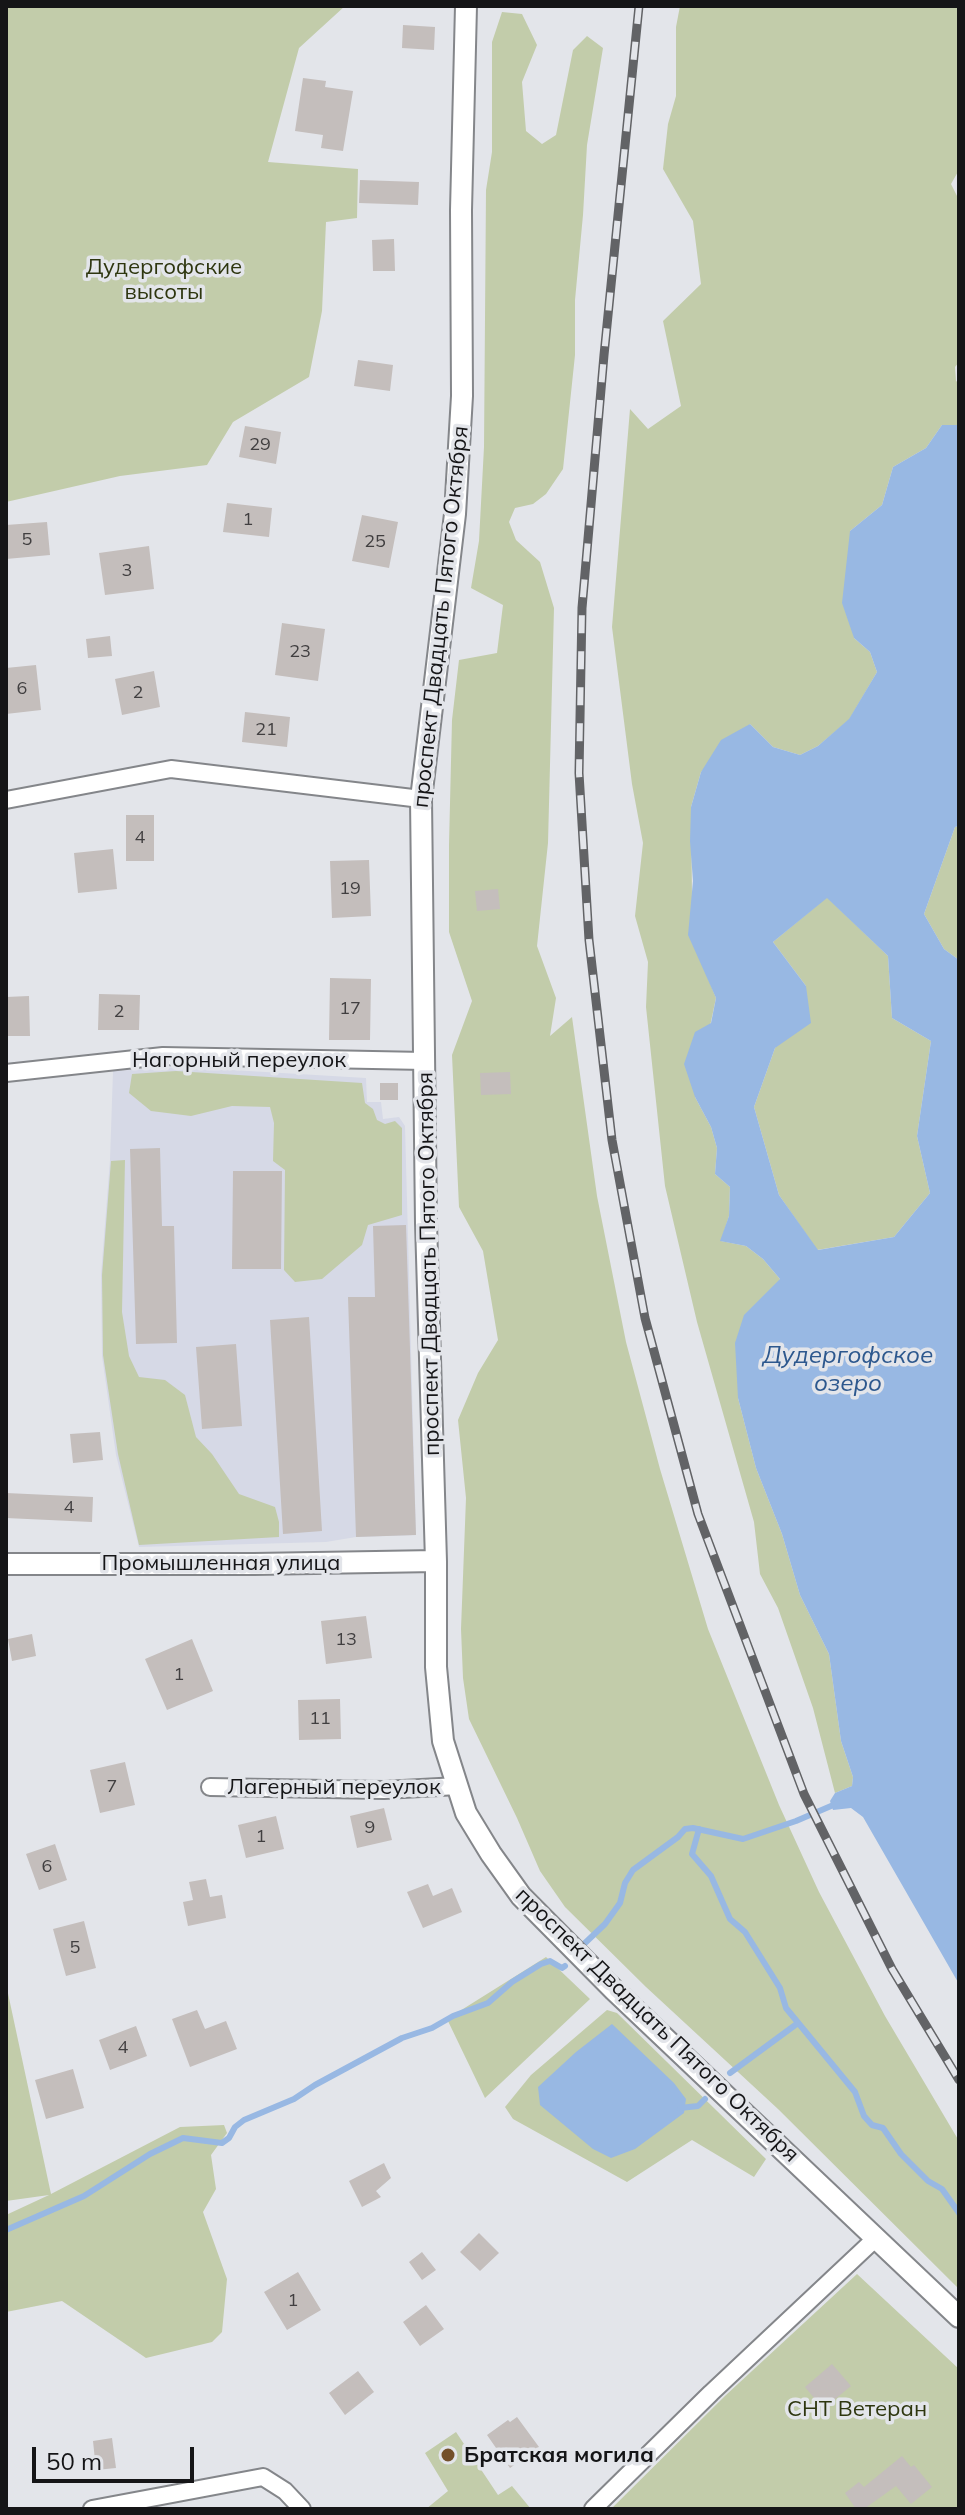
<!DOCTYPE html>
<meta charset="utf-8">
<style>
body{margin:0}
#map{position:relative;width:965px;height:2515px;overflow:hidden;background:#e3e5ea;font-family:Mulish,sans-serif}
canvas{display:block}
.frame{position:absolute;inset:0;border:8px solid #151517;pointer-events:none}
.scale{position:absolute;left:32px;top:2447px;width:162px;height:36px;box-sizing:border-box;border:4px solid #151517;border-top:0;padding-left:10px;font-size:24px;line-height:28px;white-space:nowrap;color:#151517;-webkit-text-stroke:6px #e3e5ea;paint-order:stroke}
</style>
<div id="map">
<canvas width="965" height="2515"></canvas>
<div class="frame"></div>
<div class="scale">50 m</div>
</div>
<script>
const ctx = document.querySelector('canvas').getContext('2d');
ctx.lineJoin = 'round';
function paint(path, color) {
  ctx.fillStyle = color;
  ctx.fill(path, 'evenodd');
}
function poly(rows) {
  const path = new Path2D();
  for (const r of rows) {
    path.moveTo(r[0], r[1]);
    for (let i = 2; i < r.length; i += 2) path.lineTo(r[i], r[i + 1]);
  }
  return path;
}
function trace(path, color, width, dash) {
  ctx.strokeStyle = color;
  ctx.lineWidth = width;
  ctx.lineCap = dash ? 'butt' : 'round';
  ctx.setLineDash(dash || []);
  ctx.stroke(path);
}
function write(font, color, halo, rows, align = 'center') {
  ctx.font = font + ' Mulish,sans-serif';
  ctx.lineWidth = 7;
  ctx.setLineDash([]);
  ctx.textBaseline = 'middle';
  ctx.strokeStyle = halo;
  ctx.fillStyle = color;
  for (const [text, x, y, turn = 0] of rows) {
    ctx.save();
    ctx.translate(x, y);
    ctx.rotate((+turn || 0) * Math.PI / 180);
    ctx.textAlign = isNaN(turn) ? turn : align;
    if (halo) ctx.strokeText(text, 0, 0);
    ctx.fillText(text, 0, 0);
    ctx.restore();
  }
}
const built = poly([
 [181,1067,366,1078,367,1102,381,1102,383,1119,399,1117,405,1126,416,1535,356,1537,326,1542,139,1547,116,1455,102,1356,101,1275,110,1160,113,1071]
]);
const green = poly([
 [6,6,345,6,299,48,268,162,358,169,357,218,326,222,322,311,309,377,233,422,207,465,120,476,6,502],
 [680,6,959,6,959,170,951,184,959,200,959,362,955,367,956,381,959,383,959,425,942,425,926,448,893,467,882,505,850,531,854,638,870,652,877,672,849,720,818,746,800,755,773,747,750,724,701,772,691,807,692,897,704,968,716,998,695,1097,711,1127,717,1148,715,1174,730,1187,729,1216,721,1241,746,1246,763,1259,780,1279,738,1398,756,1468,782,1534,800,1595,829,1654,841,1741,853,1777,852,1786,835,1793,813,1708,778,1608,760,1574,754,1522,697,1322,665,1186,646,1007,648,962,635,916,643,843,632,784,612,627,630,409,648,429,681,406,663,321,701,284,693,221,663,169,668,124,676,96,676,27],
 [502,12,522,14,537,45,522,82,526,131,542,144,556,135,573,50,587,36,603,48,587,145,583,215,575,300,575,355,563,469,546,494,533,504,515,508,509,522,516,540,540,562,554,608,548,843,537,946,556,998,550,1036,572,1017,597,1196,626,1342,660,1469,708,1629,779,1805,819,1892,885,2016,959,2141,959,2289,778,2109,646,1987,565,1907,540,1871,517,1818,469,1719,463,1678,461,1629,466,1498,458,1420,478,1373,498,1340,483,1251,459,1207,452,1055,472,1001,449,932,449,845,452,720,459,660,497,653,503,605,471,588,479,541,484,447,486,190,492,152,492,42],
 [959,826,959,960,944,949,924,914,955,827],
 [827,897,888,956,892,1018,931,1041,917,1136,930,1193,894,1237,817,1250,779,1195,754,1107,775,1048,806,986,773,942],
 [176,1071,362,1083,365,1103,373,1109,377,1120,385,1124,395,1121,402,1128,402,1215,368,1225,362,1245,322,1279,295,1282,284,1270,285,1170,273,1161,274,1123,270,1107,232,1106,191,1116,151,1111,129,1093,132,1074],
 [125,1160,122,1312,129,1356,139,1377,165,1380,185,1395,196,1437,212,1454,239,1494,275,1507,279,1522,279,1537,139,1545,118,1454,103,1355,102,1275,111,1161],
 [546,1957,590,1999,485,2098,447,2019],
 [6,1984,51,2194,180,2127,224,2125,227,2133,211,2155,216,2189,203,2212,227,2279,222,2332,212,2342,146,2358,62,2301,6,2312,6,2215,49,2195,6,2201],
 [607,2010,617,2013,766,2159,754,2177,692,2140,627,2182,513,2119,505,2107,531,2075],
 [857,2274,959,2369,959,2509,611,2509,726,2395],
 [456,2432,498,2495,512,2486,531,2509,426,2509,448,2491,425,2453]
]);
const water = poly([
 [942,425,959,425,959,826,955,827,924,914,944,949,959,960,959,1984,863,1817,851,1808,833,1810,830,1801,835,1793,852,1786,853,1777,841,1741,829,1654,800,1595,782,1534,756,1468,738,1398,735,1343,744,1315,780,1279,763,1259,746,1246,720,1241,729,1216,730,1187,715,1174,717,1148,711,1127,695,1097,684,1064,695,1032,711,1023,716,998,688,935,693,881,690,841,691,807,701,772,721,740,750,724,773,747,800,755,818,746,849,719,877,672,870,652,854,638,842,603,850,531,882,505,893,467,926,448],
 [827,898,888,956,892,1018,931,1041,917,1136,930,1193,894,1237,818,1250,779,1195,754,1107,775,1048,811,1023,806,986,773,942],
 [612,2024,674,2083,686,2099,684,2113,635,2149,611,2158,593,2149,540,2105,538,2087,576,2052]
]);
const stream = poly([
 [699,1829,692,1854,711,1876,730,1919,745,1932,780,1988,786,2008,855,2092,864,2116,872,2125,883,2128,901,2154,928,2181,942,2189,959,2213],
 [585,1943,605,1924,620,1903,625,1883,633,1870,678,1837,685,1829,693,1828,743,1839,796,1821,838,1803],
 [730,2073,798,2023],
 [680,2108,698,2106,705,2099],
 [6,2230,84,2196,150,2154,183,2138,222,2143,229,2138,235,2127,244,2120,294,2099,315,2085,402,2038,432,2028,453,2016,488,2003,512,1982,541,1964,550,1961,562,1968,565,1966]
]);
const building = poly([
 [403,25,435,27,434,50,402,48],
 [303,78,326,81,325,87,353,91,343,151,321,148,323,135,295,131],
 [360,180,419,182,418,205,359,203],
 [394,239,395,271,373,271,372,240],
 [358,360,393,365,390,391,354,386],
 [245,426,281,432,276,464,239,457],
 [227,503,272,508,269,537,223,532],
 [362,515,398,522,389,568,352,561],
 [47,522,50,555,6,559,6,525],
 [149,546,154,589,105,595,99,553],
 [282,623,325,629,318,681,275,675],
 [110,636,112,656,88,658,86,639],
 [36,665,41,710,6,714,6,668],
 [154,671,160,707,122,715,115,679],
 [245,712,290,717,287,747,242,742],
 [126,815,154,815,154,861,126,861],
 [113,849,117,889,78,893,74,853],
 [369,860,371,916,332,918,330,861],
 [498,889,500,909,477,911,475,891],
 [330,978,371,979,370,1040,329,1040],
 [99,994,140,995,139,1030,98,1030],
 [29,996,30,1036,6,1036,6,997],
 [510,1072,511,1094,481,1095,480,1073],
 [380,1083,398,1083,398,1100,380,1100],
 [160,1148,162,1226,174,1226,177,1343,136,1344,130,1149],
 [233,1171,282,1171,281,1269,232,1269],
 [406,1225,416,1535,356,1537,348,1297,375,1297,373,1226],
 [309,1317,322,1531,283,1534,270,1320],
 [236,1344,242,1426,202,1429,196,1347],
 [100,1432,103,1460,73,1463,70,1434],
 [6,1493,93,1497,92,1522,6,1518],
 [366,1616,372,1658,326,1664,321,1621],
 [32,1634,36,1656,12,1661,8,1639],
 [192,1639,213,1691,167,1710,145,1659],
 [340,1699,341,1739,299,1740,298,1700],
 [125,1762,135,1805,100,1813,90,1770],
 [384,1808,392,1840,357,1848,350,1816],
 [276,1816,284,1849,246,1858,238,1825],
 [55,1844,67,1880,39,1890,26,1854],
 [206,1879,210,1897,222,1895,226,1918,188,1926,183,1902,193,1900,189,1882],
 [428,1884,433,1896,452,1888,462,1912,423,1928,407,1892],
 [84,1921,96,1968,66,1976,53,1929],
 [197,2010,205,2029,226,2021,237,2049,190,2067,172,2019],
 [136,2026,147,2056,110,2070,99,2040],
 [73,2069,84,2108,46,2119,35,2080],
 [384,2163,391,2178,376,2191,381,2197,362,2207,349,2181],
 [479,2233,499,2253,480,2271,460,2252],
 [422,2252,436,2270,422,2280,409,2262],
 [298,2272,321,2310,287,2330,264,2292],
 [426,2305,444,2329,420,2346,403,2322],
 [832,2364,851,2386,823,2409,805,2387],
 [358,2371,374,2392,345,2415,329,2393],
 [517,2417,539,2447,510,2468,487,2435,508,2420,510,2422],
 [112,2438,116,2468,96,2470,93,2441],
 [902,2456,911,2467,914,2465,932,2487,911,2504,896,2486,864,2509,856,2509,845,2493,859,2482,864,2487]
]);
const minor = poly([
 [6,800,171,769,421,799],
 [6,1073,163,1056,425,1061],
 [210,1787,384,1790,458,1786],
 [92,2509,263,2477,285,2491,302,2509],
 [593,2509,711,2393,876,2238]
]);
const tertiary = poly([
 [466,6,461,210,462,396,455,514,421,799,426,1223,436,1561,436,1667,443,1741,466,1813,491,1854,521,1896,614,1990,959,2317],
 [6,1564,254,1564,436,1561]
]);
const rail = poly([
 [639,6,604,355,582,608,579,773,589,940,612,1140,645,1318,698,1514,804,1794,892,1969,959,2080]
]);
const markers = [
 [448,2455,8,"#74502a"]
];
const numberNames = [
 ["29",260,445],
 ["1",248,520],
 ["5",27,540],
 ["25",375,542],
 ["3",127,571],
 ["23",300,652],
 ["6",22,689],
 ["2",138,693],
 ["21",266,730],
 ["4",140,838],
 ["19",350,889],
 ["17",350,1009],
 ["2",119,1012],
 ["4",69,1508],
 ["13",346,1640],
 ["1",179,1675],
 ["11",320,1719],
 ["7",112,1787],
 ["9",370,1828],
 ["1",261,1837],
 ["6",47,1867],
 ["5",75,1948],
 ["4",123,2048],
 ["1",293,2301]
];
const parkNames = [
 ["Дудергофские",164,267],
 ["высоты",164,292],
 ["СНТ Ветеран",857,2409]
];
const streetNames = [
 ["проспект Двадцать Пятого Октября",441,617,-84],
 ["Нагорный переулок",239,1060],
 ["проспект Двадцать Пятого Октября",429,1264,-91],
 ["Промышленная улица",221,1563],
 ["Лагерный переулок",334,1787],
 ["проспект Двадцать Пятого Октября",657,2025,44]
];
const poiNames = [
 ["Братская могила",464,2455]
];
const waterNames = [
 ["Дудергофское",848,1356],
 ["озеро",848,1384]
];
paint(built, '#d6d9e6');
paint(green, '#c2ccaa');
paint(water, '#98b8e3');
trace(stream, '#98b8e3', 6);
paint(building, '#c4bebc');
trace(minor, '#84868a', 20);
trace(tertiary, '#84868a', 24);
trace(minor, '#fff', 16);
trace(tertiary, '#fff', 20);
trace(rail, '#626366', 9);
trace(rail, '#e3e5ea', 6, [18]);
for (const [x, y, r, color] of markers) {
  const dot = new Path2D();
  dot.arc(x, y, r, 0, 2 * Math.PI);
  ctx.fillStyle = color;
  ctx.fill(dot);
  trace(dot, '#e3e5ea', 3);
}
write('18px', '#413f40', null, numberNames);
write('22px', '#2e360f', '#e3e5ea', parkNames);
write('22px', '#151517', '#e3e5ea', streetNames);
write('bold 22px', '#151517', '#e3e5ea', poiNames, 'left');
write('italic 24px', '#2d588e', '#e3e5ea', waterNames);
</script>
